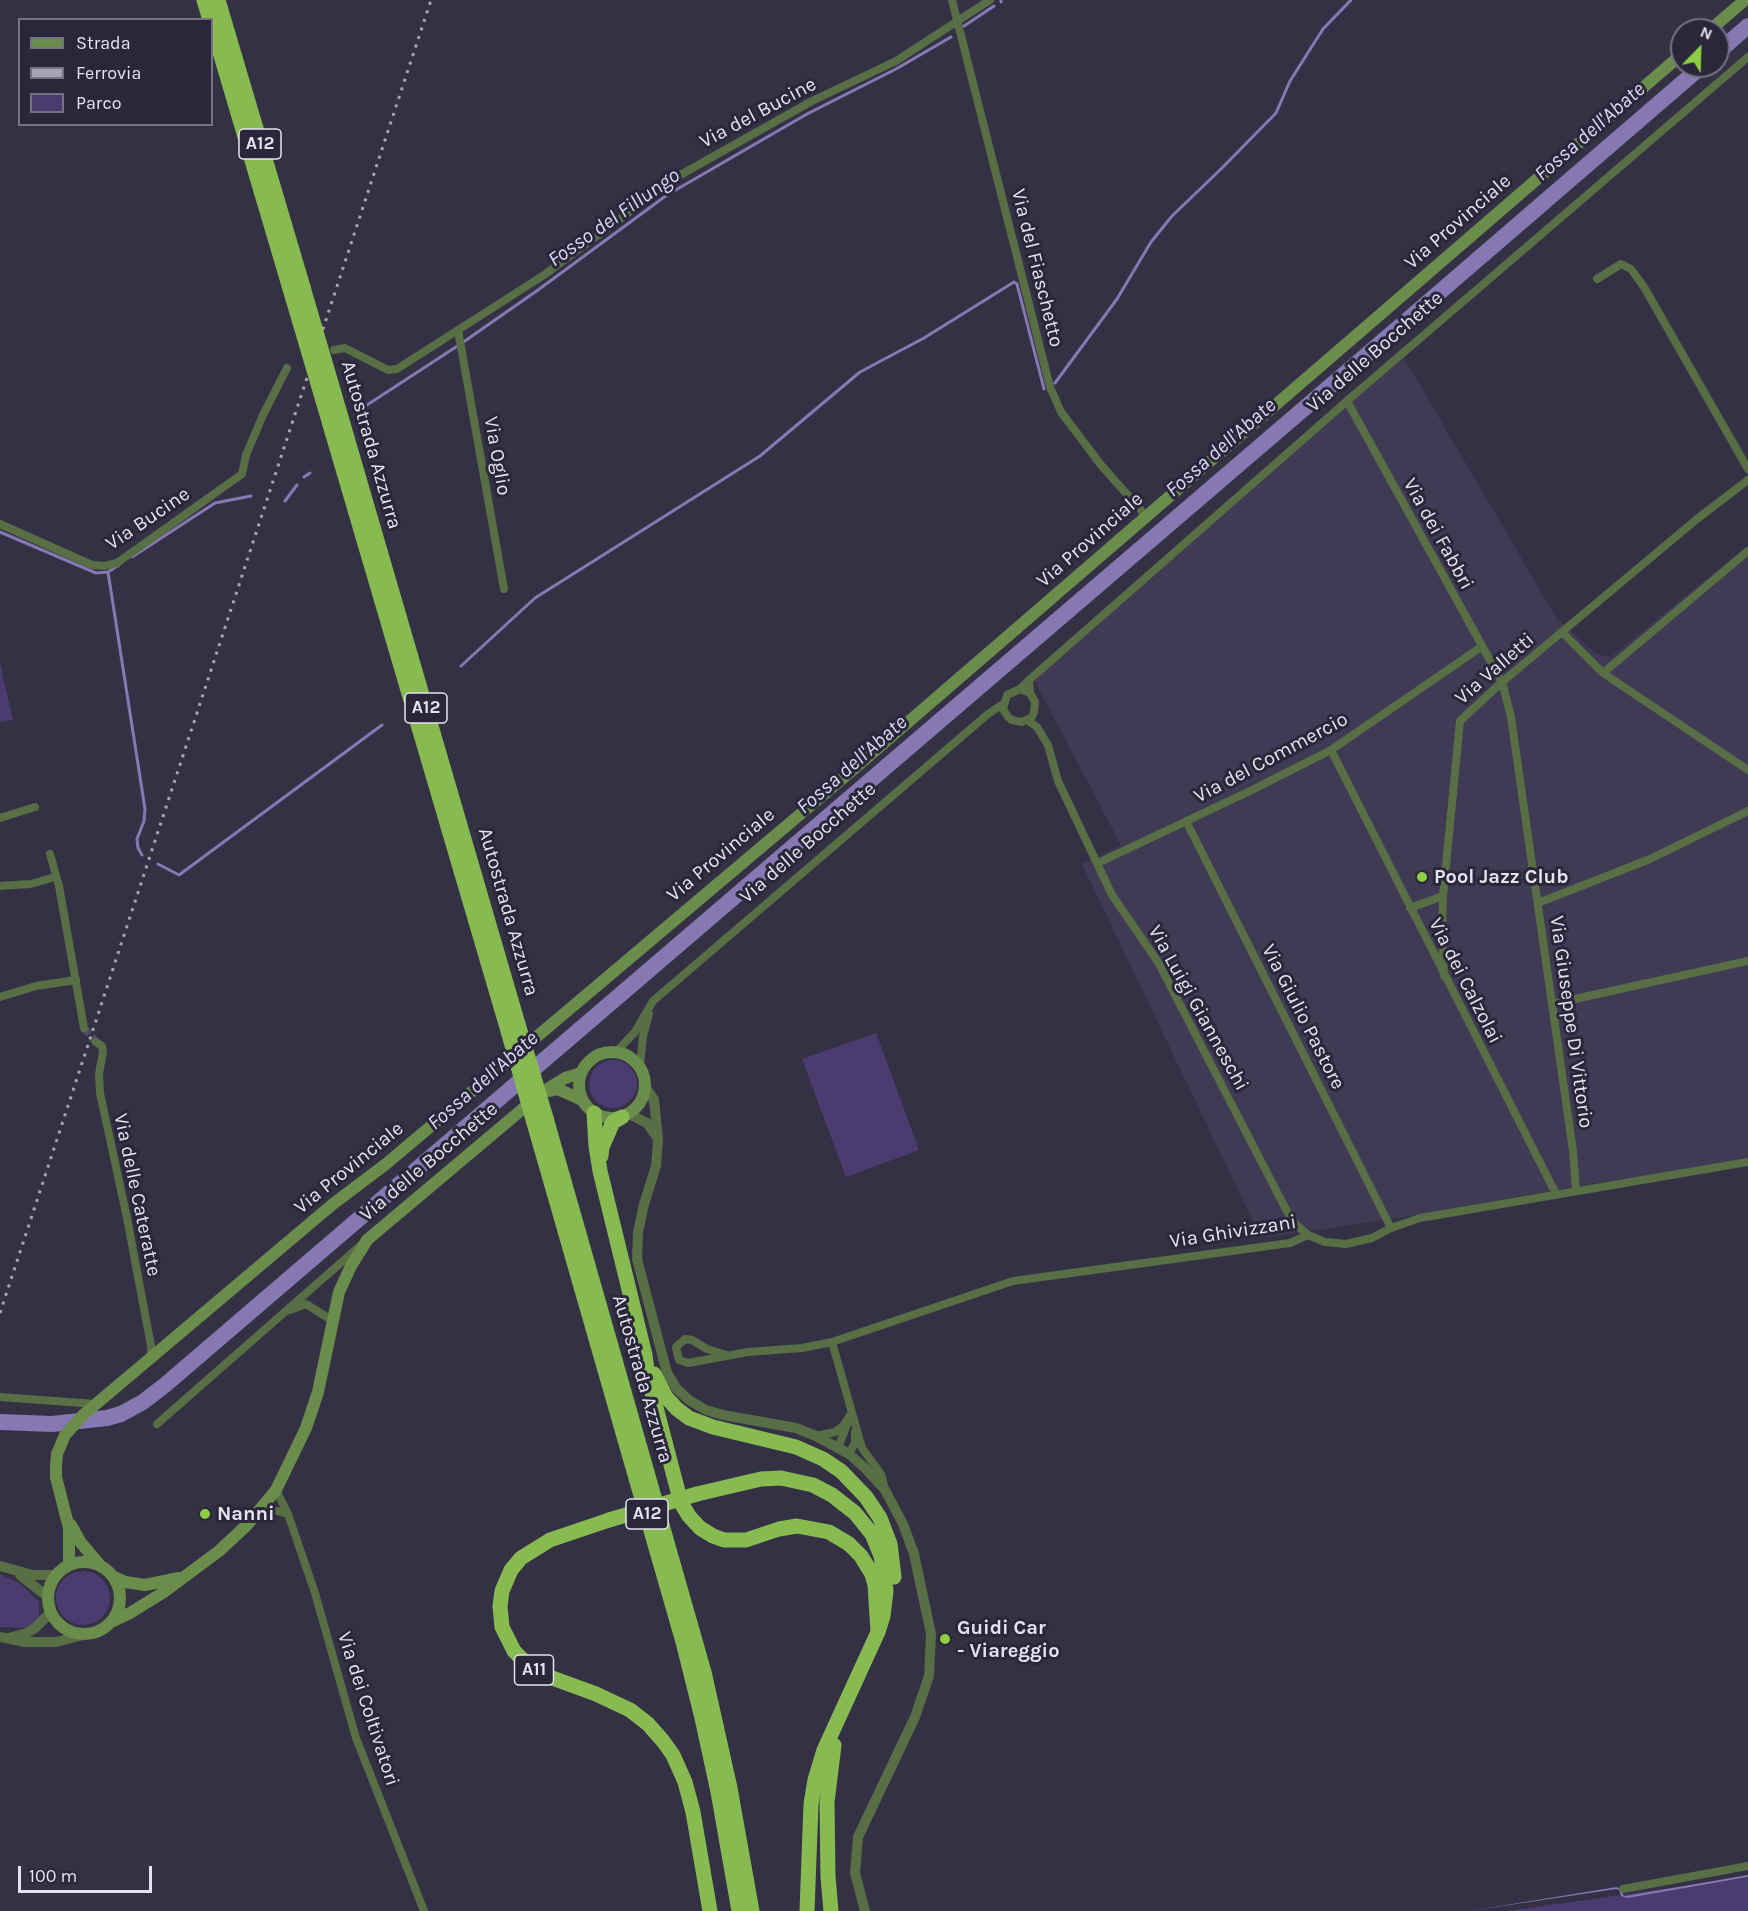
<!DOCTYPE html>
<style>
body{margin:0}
#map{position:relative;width:1748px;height:1911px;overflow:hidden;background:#353145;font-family:Karla,sans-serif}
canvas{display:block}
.legend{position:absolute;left:18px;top:18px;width:195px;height:108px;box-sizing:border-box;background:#2b273a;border:2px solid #757283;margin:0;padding:8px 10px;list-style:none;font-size:18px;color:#e5e3f0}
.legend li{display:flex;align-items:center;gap:12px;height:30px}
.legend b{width:30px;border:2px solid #757283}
.north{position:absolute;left:1670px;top:18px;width:60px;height:60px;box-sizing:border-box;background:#2b273a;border:2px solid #757283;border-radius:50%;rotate:23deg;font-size:16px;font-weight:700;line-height:24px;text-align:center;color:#e5e3f0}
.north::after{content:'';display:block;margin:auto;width:21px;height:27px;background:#8dce44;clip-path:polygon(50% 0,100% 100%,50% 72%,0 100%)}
.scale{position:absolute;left:18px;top:1866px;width:134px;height:27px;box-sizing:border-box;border:3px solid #e5e3f0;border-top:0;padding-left:8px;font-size:18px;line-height:21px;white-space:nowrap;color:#e5e3f0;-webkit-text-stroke:4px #2b273a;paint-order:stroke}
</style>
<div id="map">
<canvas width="1748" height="1911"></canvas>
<ul class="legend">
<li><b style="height:8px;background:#6b8d4b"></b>Strada</li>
<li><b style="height:8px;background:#a7a4b4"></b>Ferrovia</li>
<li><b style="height:16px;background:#4a3c6f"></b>Parco</li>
</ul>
<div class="north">N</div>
<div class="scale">100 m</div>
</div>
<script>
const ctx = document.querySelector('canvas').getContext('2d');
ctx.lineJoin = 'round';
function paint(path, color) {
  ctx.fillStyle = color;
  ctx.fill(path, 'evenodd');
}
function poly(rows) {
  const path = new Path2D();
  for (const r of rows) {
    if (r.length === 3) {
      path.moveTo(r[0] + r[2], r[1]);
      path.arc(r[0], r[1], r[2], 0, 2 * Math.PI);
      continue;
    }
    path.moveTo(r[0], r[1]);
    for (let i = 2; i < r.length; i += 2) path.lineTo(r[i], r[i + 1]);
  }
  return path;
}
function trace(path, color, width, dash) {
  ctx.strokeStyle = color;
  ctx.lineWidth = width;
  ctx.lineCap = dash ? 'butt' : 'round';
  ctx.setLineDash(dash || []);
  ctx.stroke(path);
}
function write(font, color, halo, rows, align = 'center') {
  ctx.font = font + ' Karla,sans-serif';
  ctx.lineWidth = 6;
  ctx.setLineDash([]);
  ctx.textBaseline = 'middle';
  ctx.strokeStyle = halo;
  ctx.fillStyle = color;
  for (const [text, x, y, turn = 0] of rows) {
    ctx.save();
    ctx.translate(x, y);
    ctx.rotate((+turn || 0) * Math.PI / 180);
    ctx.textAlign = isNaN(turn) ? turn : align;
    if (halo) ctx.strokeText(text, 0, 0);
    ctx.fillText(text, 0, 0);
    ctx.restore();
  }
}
const built = poly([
 [1404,358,1557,619,1596,654,1611,657,1748,545,1748,1160,1585,1185,1398,1218,1261,1238,1082,864,1121,845,1034,680,1343,409]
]);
const green = poly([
 [0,663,13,720,0,722],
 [876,1033,919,1150,846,1177,802,1059],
 [613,1084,24],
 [83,1598,27],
 [0,1574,21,1584,39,1602,39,1619,29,1628,0,1627],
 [1748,1878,1748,1911,1508,1911,1663,1889]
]);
const water = poly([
 [1748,1875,1748,1877,1627,1898,1621,1896,1619,1890,1616,1889,1469,1911,1617,1887,1620,1889,1624,1896,1626,1896]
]);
const stream = poly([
 [1001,2,1001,0],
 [964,26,994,6],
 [1055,383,1117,299,1151,242,1172,216,1222,168,1276,113,1290,81,1323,29,1351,0],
 [367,405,462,343,538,290,667,195,807,114,896,69,951,37],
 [304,477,310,473],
 [285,501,297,485],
 [0,532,96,573,108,572,119,565],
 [132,557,215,503,251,496],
 [108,572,145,809,144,821,137,839,138,848,142,855],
 [461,666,535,598,760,456,860,372,924,338,1014,282,1017,284,1044,389],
 [158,864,179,875,382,725]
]);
const river = poly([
 [1718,52,1748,26],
 [0,1422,52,1424,107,1418,121,1414,143,1402,165,1385,1398,328,1702,66]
]);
const minorTunnel = poly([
 [84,1028,96,1042]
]);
const minor = poly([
 [952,0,1050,387,1061,412,1101,465,1147,517],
 [1597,279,1621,264,1631,269,1644,287,1748,469],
 [458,330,504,589],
 [334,350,345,348,388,370,397,369,544,275,675,178,812,101,896,61,990,0],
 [1347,401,1502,682,1511,717,1573,1151,1576,1190],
 [0,524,92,565,104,566,117,563,242,474,246,455,263,415,287,368],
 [1748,551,1603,673,1748,770],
 [1563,633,1603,673],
 [1029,680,1030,693,1035,702,1034,712,1032,717,1022,722,1012,720,1008,717,1003,709,1007,695,1020,689,1030,693],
 [1020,689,1029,680,1347,401,1748,57],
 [1027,720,1037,727,1048,745,1058,781,1112,895,1158,962,1292,1221,1308,1235],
 [1331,750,1556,1194],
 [0,818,35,807],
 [1186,821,1391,1228],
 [50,854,59,886,84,1028],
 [1098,863,1252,790,1331,750,1481,647],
 [0,886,31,884,55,877],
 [1538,903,1650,859,1748,811],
 [1410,908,1443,896],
 [1444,976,1442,939,1443,896,1460,721,1502,682,1697,519,1748,480],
 [0,997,36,986,76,980],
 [1552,1004,1748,961],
 [96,1042,102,1046,103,1052,99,1074,100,1093,127,1218,151,1346,151,1358],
 [616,1052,635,1032,653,1001,988,714,1003,704],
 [640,1067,643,1036,649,1014],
 [290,1310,306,1304,333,1321],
 [832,1342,862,1448,881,1474,885,1489],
 [726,1355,707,1349,692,1340,685,1339,676,1347,679,1360,688,1363,748,1352,802,1348,832,1342,1013,1281,1290,1243,1308,1235,1325,1242,1346,1244,1372,1238,1391,1228,1420,1218,1748,1162],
 [0,1397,96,1404],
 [157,1424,360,1246],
 [816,1436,835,1432,843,1426,851,1414],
 [838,1448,848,1422],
 [849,1454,855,1443,855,1432],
 [276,1490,288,1514,315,1593,356,1738,424,1911],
 [260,1510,274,1510,288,1514],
 [1623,1889,1748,1866]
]);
const tertiary = poly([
 [645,1086,654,1100,658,1139,656,1166,644,1204,638,1232,637,1259,667,1373,677,1389,689,1400,706,1410,723,1415,796,1428,816,1436,849,1454,865,1468,885,1490,903,1524,914,1554,931,1634,929,1676,915,1717,858,1837,855,1873,865,1911],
 [629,1114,647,1123,656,1136],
 [0,1566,33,1575,56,1575],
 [20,1575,48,1597],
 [0,1637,25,1642,56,1642,83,1635],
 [9,1638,27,1633,35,1628,51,1612]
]);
const secondary = poly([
 [1710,30,1745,0],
 [612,1085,33],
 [548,1091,558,1089,582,1100],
 [71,1525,81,1543,99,1564],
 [84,1598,36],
 [69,1565,69,1528,56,1477,56,1465,57,1454,65,1435,83,1415,333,1204,386,1164,855,768,1682,54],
 [114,1577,125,1582,145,1585,179,1578],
 [113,1621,130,1613,164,1592,219,1551,247,1525,276,1490,306,1428,318,1392,339,1292,351,1266,367,1240,544,1091,565,1078,581,1073]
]);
const motorway = poly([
 [204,0,210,20],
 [218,0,303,287],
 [212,25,293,299],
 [334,393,518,1024],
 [333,435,508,1031],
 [594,1113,596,1146,600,1171,645,1355,648,1377,681,1503,689,1516,700,1528,713,1536,724,1540,746,1540,779,1529,797,1526,829,1532,849,1544,861,1556,872,1574,875,1585,878,1632],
 [546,1118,704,1672,730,1788,752,1911],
 [534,1123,683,1642,702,1718,718,1792,739,1911],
 [601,1156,602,1147,613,1122,622,1117],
 [654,1374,666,1397,677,1409,689,1418,713,1427,796,1447,823,1459,841,1471,866,1497,880,1518,890,1544,894,1577],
 [697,1494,761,1479,781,1478,813,1485,832,1495,855,1513,872,1534,881,1556,886,1591,883,1616,878,1632,824,1750,815,1780,811,1804,807,1911],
 [609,1520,550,1540,521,1558,511,1570,502,1591,500,1606,502,1627,514,1651,531,1668,544,1675,596,1694,630,1710,648,1724,663,1741,673,1755,685,1782,693,1812,710,1911],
 [831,1911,828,1877,827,1802,834,1745]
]);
const rail = poly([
 [0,1313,431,0]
]);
const motorwayBridge = poly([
 [303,287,334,393],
 [293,299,333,435],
 [518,1024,546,1118],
 [508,1031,534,1123],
 [609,1520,697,1494]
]);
const markers = [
 [1422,877,6,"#8dce44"],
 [205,1514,6,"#8dce44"],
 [945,1639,6,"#8dce44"]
];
const shields = [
 [260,144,42],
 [426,708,42],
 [647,1514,42],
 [534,1670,39]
];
const shieldNames = [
 ["A12",260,144],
 ["A12",426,708],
 ["A12",647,1514],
 ["A11",534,1670]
];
const streetNames = [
 ["Via del Bucine",758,113,-28],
 ["Via Provinciale",1458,222,-41],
 ["Via del Fiaschetto",1037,268,76],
 ["Via delle Bocchette",1375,352,-41],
 ["Autostrada Azzurra",371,445,74],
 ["Via Oglio",497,456,80],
 ["Via Bucine",148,519,-34],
 ["Via dei Fabbri",1438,534,61],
 ["Via Provinciale",1090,540,-41],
 ["Via Valletti",1495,669,-41],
 ["Via del Commercio",1271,758,-28],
 ["Via delle Bocchette",808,843,-41],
 ["Via Provinciale",721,855,-40],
 ["Autostrada Azzurra",508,912,74],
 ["Via dei Calzolai",1465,981,63],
 ["Via Luigi Gianneschi",1198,1008,61],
 ["Via Giulio Pastore",1303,1017,63],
 ["Via Giuseppe Di Vittorio",1571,1022,82],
 ["Via delle Bocchette",429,1162,-40],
 ["Via Provinciale",349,1168,-39],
 ["Via delle Cateratte",137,1195,78],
 ["Via Ghivizzani",1233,1232,-9],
 ["Autostrada Azzurra",642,1379,74],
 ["Via dei Coltivatori",368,1709,72]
];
const poiNames = [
 ["Pool Jazz Club",1434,877],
 ["Nanni",217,1514],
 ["Guidi Car",957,1628],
 ["- Viareggio",957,1651]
];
const waterNames = [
 ["Fossa dell'Abate",1590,132,-41],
 ["Fosso del Fillungo",614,218,-35],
 ["Fossa dell'Abate",1221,448,-41],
 ["Fossa dell'Abate",852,765,-41],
 ["Fossa dell'Abate",483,1081,-41]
];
paint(built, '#403a54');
paint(green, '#4a3c6f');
paint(water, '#8678b2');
trace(stream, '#8678b2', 3);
trace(river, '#8678b2', 16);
trace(minorTunnel, '#4f4c5f', 8, [8, 4]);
trace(minor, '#586e45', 8);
trace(tertiary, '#586e45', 10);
trace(secondary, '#6b8d4b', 12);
trace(motorway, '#87bb51', 15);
trace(rail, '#a7a4b4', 3, [3, 6]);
trace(motorwayBridge, '#87bb51', 15);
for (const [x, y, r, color] of markers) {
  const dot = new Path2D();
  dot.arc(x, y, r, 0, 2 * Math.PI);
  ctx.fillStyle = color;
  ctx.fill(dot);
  trace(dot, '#2b273a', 2);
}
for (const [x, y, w] of shields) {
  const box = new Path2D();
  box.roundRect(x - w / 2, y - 15, w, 30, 4.5);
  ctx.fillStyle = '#2b273a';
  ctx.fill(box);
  trace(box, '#e5e3f0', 1.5);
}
write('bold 18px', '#e5e3f0', null, shieldNames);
write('20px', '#e5e3f0', '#2b273a', streetNames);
write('bold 20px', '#e5e3f0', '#2b273a', poiNames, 'left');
write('italic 21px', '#ddd6f8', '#2b273a', waterNames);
</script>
